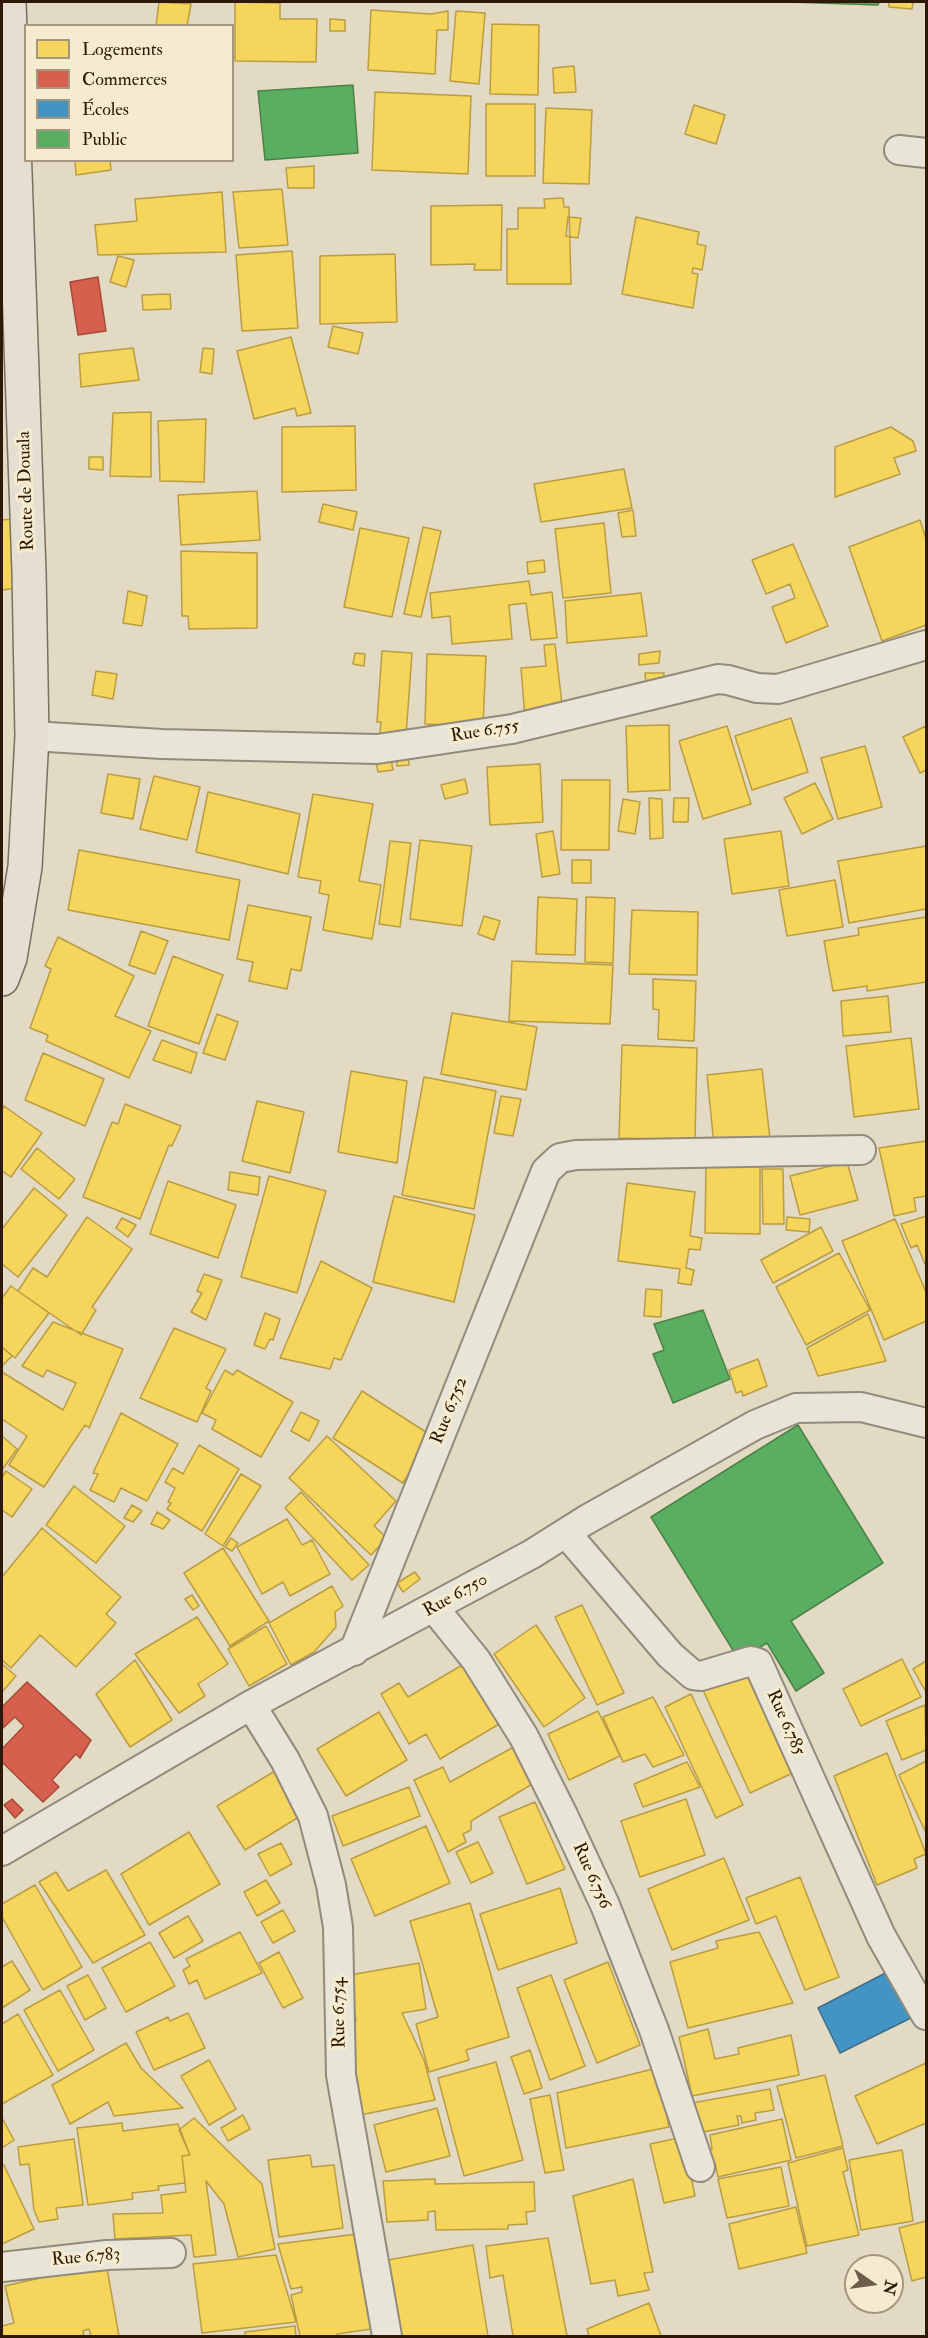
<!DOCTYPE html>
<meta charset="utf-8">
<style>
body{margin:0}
#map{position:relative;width:928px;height:2338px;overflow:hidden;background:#e2dac2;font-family:"IM FELL Double Pica",serif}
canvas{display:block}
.frame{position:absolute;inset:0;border:3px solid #2e1808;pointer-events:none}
.legend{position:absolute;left:24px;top:24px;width:210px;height:138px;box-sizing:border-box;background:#f5eccf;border:2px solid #a5977f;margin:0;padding:8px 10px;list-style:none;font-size:18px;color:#2e1808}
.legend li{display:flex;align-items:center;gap:12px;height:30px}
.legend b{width:30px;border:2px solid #a5977f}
.north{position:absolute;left:844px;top:2254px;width:60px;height:60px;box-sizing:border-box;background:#f5eccf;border:2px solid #a5977f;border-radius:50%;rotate:103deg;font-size:16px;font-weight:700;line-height:24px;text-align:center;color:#2e1808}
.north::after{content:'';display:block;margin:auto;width:21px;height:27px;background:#6d5c49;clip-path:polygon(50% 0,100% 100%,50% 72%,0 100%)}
</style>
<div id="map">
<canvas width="928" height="2338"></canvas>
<div class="frame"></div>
<ul class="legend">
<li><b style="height:16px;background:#f6d55c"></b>Logements</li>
<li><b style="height:16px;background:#d6604d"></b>Commerces</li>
<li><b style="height:16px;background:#4393c3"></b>Écoles</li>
<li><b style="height:16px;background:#5aae61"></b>Public</li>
</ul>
<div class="north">N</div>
</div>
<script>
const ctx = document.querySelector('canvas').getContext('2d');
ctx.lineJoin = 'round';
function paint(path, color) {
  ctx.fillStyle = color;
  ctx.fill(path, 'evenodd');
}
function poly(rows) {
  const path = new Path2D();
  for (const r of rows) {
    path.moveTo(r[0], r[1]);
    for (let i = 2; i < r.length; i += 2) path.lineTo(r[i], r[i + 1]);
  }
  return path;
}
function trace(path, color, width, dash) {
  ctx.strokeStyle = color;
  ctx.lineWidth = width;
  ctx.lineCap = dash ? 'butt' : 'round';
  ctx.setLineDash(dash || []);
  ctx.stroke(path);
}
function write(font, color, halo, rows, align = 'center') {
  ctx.font = font + ' "IM FELL Double Pica",serif';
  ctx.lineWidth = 6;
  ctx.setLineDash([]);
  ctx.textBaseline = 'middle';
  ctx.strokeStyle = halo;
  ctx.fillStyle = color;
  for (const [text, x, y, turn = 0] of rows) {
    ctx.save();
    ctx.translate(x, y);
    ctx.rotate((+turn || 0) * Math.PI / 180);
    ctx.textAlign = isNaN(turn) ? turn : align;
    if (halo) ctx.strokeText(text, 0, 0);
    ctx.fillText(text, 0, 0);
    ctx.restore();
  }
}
const homes = poly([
 [159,2,191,4,187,26,156,26,159,2],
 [235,2,280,3,280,19,317,19,316,62,235,61,235,2],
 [889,2,913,2,912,9,889,7,889,2],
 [371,10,431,14,448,11,448,30,437,30,435,74,368,70,371,10],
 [456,11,485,13,479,84,450,81,456,11],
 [330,19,345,20,345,31,330,31,330,19],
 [492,24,539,25,538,95,490,94,492,24],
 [574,66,576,92,554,93,553,68,574,66],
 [375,92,471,96,468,174,372,170,375,92],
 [486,104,535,104,535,176,486,176,486,104],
 [694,105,725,115,716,144,685,134,694,105],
 [546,108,592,110,589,184,543,183,546,108],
 [75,160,110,160,111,170,76,175,75,160],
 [314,166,314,188,288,188,286,168,314,166],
 [282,189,288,245,239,248,233,192,282,189],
 [222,192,226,252,98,255,95,225,137,221,135,199,222,192],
 [563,198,564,207,569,207,571,284,507,284,507,229,518,229,518,208,545,208,544,199,563,198],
 [502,205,501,270,474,270,475,264,431,265,431,206,502,205],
 [568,217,581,218,578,238,566,236,568,217],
 [636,217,699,232,697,244,706,246,702,270,693,268,692,273,698,274,693,308,622,294,636,217],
 [292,251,298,328,242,331,236,255,292,251],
 [395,254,397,322,320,324,320,256,395,254],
 [118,256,134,260,126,287,110,282,118,256],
 [170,294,171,309,143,310,142,295,170,294],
 [333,326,363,333,358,354,328,347,333,326],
 [291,337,311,413,297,416,295,408,254,419,237,351,291,337],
 [133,348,139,380,81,387,79,354,133,348],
 [203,348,214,349,212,374,200,372,203,348],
 [151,412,151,477,110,476,113,413,151,412],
 [206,419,204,482,160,481,158,421,206,419],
 [355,426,356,490,282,492,282,427,355,426],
 [891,427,913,441,916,451,894,458,900,474,835,497,835,447,891,427],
 [89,457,103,457,103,470,89,469,89,457],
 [624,469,632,508,541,522,534,484,624,469],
 [257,491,260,540,181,545,178,495,257,491],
 [323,504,357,512,353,530,319,522,323,504],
 [633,510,636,536,622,537,618,513,633,510],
 [12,519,17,588,2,590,2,520,12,519],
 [920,520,926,539,926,625,882,641,849,547,920,520],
 [604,523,611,593,563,598,555,529,604,523],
 [423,527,441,531,421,617,404,614,423,527],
 [360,528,409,538,392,617,344,607,360,528],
 [793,544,828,626,786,643,772,607,795,598,790,584,766,594,752,560,793,544],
 [181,551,257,553,257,628,189,629,188,616,182,616,181,551],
 [544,560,545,572,528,574,527,562,544,560],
 [529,581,531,595,552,592,557,638,531,640,526,603,509,605,512,639,452,644,450,616,432,618,430,593,529,581],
 [128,591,147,596,142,626,123,623,128,591],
 [641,593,647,636,567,643,565,601,641,593],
 [555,644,563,713,525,717,521,668,546,666,544,645,555,644],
 [382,651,412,653,406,736,380,733,381,722,377,722,382,651],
 [660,651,659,663,639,665,639,654,660,651],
 [355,653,365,654,364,666,353,664,355,653],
 [427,654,486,656,483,726,425,724,427,654],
 [96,671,117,674,113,699,92,695,96,671],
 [645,673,664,673,663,685,646,685,645,673],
 [791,718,808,772,752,790,735,736,791,718],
 [669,725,670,790,628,792,626,726,669,725],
 [727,726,751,804,703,819,679,741,727,726],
 [926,726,926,770,920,773,903,737,926,726],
 [865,746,882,807,838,819,821,758,865,746],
 [408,753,409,765,397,766,396,755,408,753],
 [391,759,393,770,378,772,376,761,391,759],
 [540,764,543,822,490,825,487,767,540,764],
 [108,774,140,779,133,819,101,813,108,774],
 [154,776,200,787,187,840,140,829,154,776],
 [465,779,468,793,445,799,441,785,465,779],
 [562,780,610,780,609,850,561,850,562,780],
 [815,783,833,819,802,834,784,798,815,783],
 [208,792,300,814,288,874,196,852,208,792],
 [313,794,373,804,359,881,381,885,372,939,323,930,329,895,319,893,321,881,298,877,313,794],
 [649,798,662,799,663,838,650,839,649,798],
 [674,798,689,798,688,822,673,822,674,798],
 [623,799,640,802,635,834,618,831,623,799],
 [553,831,560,874,542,877,536,834,553,831],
 [781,831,789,886,732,894,724,839,781,831],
 [420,840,472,846,462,926,410,919,420,840],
 [390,841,411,843,400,927,379,924,390,841],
 [926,846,926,909,849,923,838,861,926,846],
 [79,850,240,880,229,940,68,910,79,850],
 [572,860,591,860,591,883,572,883,572,860],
 [835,880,843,927,787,936,779,890,835,880],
 [538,897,577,899,575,955,536,954,538,897],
 [586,897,615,898,613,963,585,962,586,897],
 [248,905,311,917,301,971,291,969,287,989,249,981,253,962,237,959,248,905],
 [632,910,698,912,697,975,629,974,632,910],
 [484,916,500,921,494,940,478,934,484,916],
 [926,917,926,982,867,991,867,986,833,991,824,941,859,935,858,928,926,917],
 [141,931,168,941,155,974,129,965,141,931],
 [58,937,134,976,115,1016,151,1031,129,1078,46,1041,48,1035,30,1028,51,969,45,966,58,937],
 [173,956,223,975,199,1044,148,1026,173,956],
 [512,961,613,965,610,1024,509,1021,512,961],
 [653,979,696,981,694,1041,658,1039,659,1010,653,1009,653,979],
 [888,996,891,1032,843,1036,841,1001,888,996],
 [452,1013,537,1027,526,1090,441,1074,452,1013],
 [217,1014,238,1022,225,1060,203,1053,217,1014],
 [911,1038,919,1109,854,1117,846,1046,911,1038],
 [162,1040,197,1053,191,1073,153,1060,162,1040],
 [622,1045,697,1048,695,1140,619,1138,622,1045],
 [43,1053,104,1079,85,1126,25,1100,43,1053],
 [762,1069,770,1139,714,1145,707,1075,762,1069],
 [351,1071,407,1081,397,1163,338,1152,351,1071],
 [424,1077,496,1091,474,1209,402,1195,424,1077],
 [501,1096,521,1099,513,1136,494,1133,501,1096],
 [257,1101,304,1112,290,1173,242,1161,257,1101],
 [125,1104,181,1126,172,1146,169,1145,140,1219,83,1197,112,1122,118,1124,125,1104],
 [4,1106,42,1133,11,1177,2,1171,2,1110,4,1106],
 [926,1141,926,1196,914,1198,916,1211,894,1216,879,1148,926,1141],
 [37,1148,75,1179,59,1199,21,1169,37,1148],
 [847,1162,858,1200,800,1215,790,1176,847,1162],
 [706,1165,760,1166,760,1234,705,1233,706,1165],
 [762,1169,783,1169,784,1224,763,1224,762,1169],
 [230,1172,260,1177,258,1195,228,1190,230,1172],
 [269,1176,326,1191,297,1293,241,1277,269,1176],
 [168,1181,236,1205,218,1258,150,1234,168,1181],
 [627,1183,695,1192,690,1236,702,1238,700,1250,689,1249,686,1268,694,1270,691,1285,678,1283,680,1269,618,1261,627,1183],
 [34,1188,67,1215,18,1277,2,1264,2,1229,34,1188],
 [394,1196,475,1215,454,1302,373,1282,394,1196],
 [926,1216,926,1263,925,1264,917,1245,911,1248,901,1224,926,1216],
 [87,1217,132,1249,92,1307,96,1310,81,1335,18,1291,33,1268,47,1277,87,1217],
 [787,1217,810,1219,809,1232,786,1230,787,1217],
 [122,1218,136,1225,128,1237,116,1228,122,1218],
 [895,1219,926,1292,926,1321,884,1340,842,1241,895,1219],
 [821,1227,833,1251,773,1283,761,1260,821,1227],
 [839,1253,870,1310,806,1345,776,1287,839,1253],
 [321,1261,372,1288,341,1360,334,1358,330,1369,280,1358,321,1261],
 [204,1274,222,1280,206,1320,191,1312,202,1293,197,1291,204,1274],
 [11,1286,49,1313,15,1358,2,1347,2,1298,11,1286],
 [646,1289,662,1290,661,1317,644,1316,646,1289],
 [265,1313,280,1319,273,1340,270,1339,265,1349,254,1345,265,1313],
 [868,1314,886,1361,818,1376,807,1348,868,1314],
 [53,1322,123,1349,89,1428,85,1425,44,1487,9,1465,27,1436,2,1419,2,1372,63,1410,76,1383,47,1370,43,1377,22,1366,53,1322],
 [174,1328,226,1349,206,1388,211,1391,197,1422,140,1398,174,1328],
 [2,1347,12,1356,2,1366,2,1347],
 [758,1359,767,1386,743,1396,742,1391,736,1393,729,1370,758,1359],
 [225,1370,233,1375,237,1370,293,1402,261,1457,212,1429,216,1420,202,1413,225,1370],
 [362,1391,432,1436,403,1483,333,1438,362,1391],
 [301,1412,319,1421,309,1441,291,1431,301,1412],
 [121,1413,178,1444,147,1501,121,1488,114,1502,90,1490,98,1474,93,1473,121,1413],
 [2,1436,17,1449,2,1470,2,1436],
 [327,1436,396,1501,374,1526,387,1538,371,1555,289,1478,327,1436],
 [199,1445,239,1469,202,1531,167,1509,171,1503,168,1502,175,1488,165,1482,173,1468,183,1474,199,1445],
 [6,1471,32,1489,12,1517,2,1510,2,1477,6,1471],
 [241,1474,261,1486,223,1546,205,1534,241,1474],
 [74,1486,125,1526,96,1563,46,1525,74,1486],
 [301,1492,369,1565,352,1580,285,1508,301,1492],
 [132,1505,142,1511,133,1522,124,1518,132,1505],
 [157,1512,170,1520,163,1529,151,1524,157,1512],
 [287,1519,302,1545,312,1540,330,1574,290,1596,283,1582,262,1594,237,1547,287,1519],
 [42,1528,121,1597,106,1614,116,1623,76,1667,40,1635,11,1668,2,1660,2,1577,42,1528],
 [231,1538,238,1543,232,1551,225,1547,231,1538],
 [223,1548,269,1621,230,1646,184,1573,223,1548],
 [415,1572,420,1579,403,1592,397,1583,415,1572],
 [332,1586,343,1606,335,1612,336,1627,314,1652,291,1665,269,1623,332,1586],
 [192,1595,199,1606,193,1610,185,1599,192,1595],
 [582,1605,624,1693,597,1705,555,1617,582,1605],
 [197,1617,228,1664,198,1684,205,1696,179,1713,135,1654,197,1617],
 [536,1625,585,1698,544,1727,494,1654,536,1625],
 [266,1626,287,1664,249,1686,228,1649,266,1626],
 [902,1659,921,1697,861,1726,843,1689,902,1659],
 [135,1660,172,1720,130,1747,96,1694,135,1660],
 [469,1661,506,1720,440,1759,426,1734,409,1744,381,1694,399,1683,408,1697,469,1661],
 [926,1661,926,1692,913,1669,926,1661],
 [2,1664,16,1676,2,1692,2,1664],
 [751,1668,797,1771,750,1793,703,1690,751,1668],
 [691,1694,743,1805,716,1818,665,1707,691,1694],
 [653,1697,684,1755,653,1767,645,1754,623,1762,603,1717,653,1697],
 [925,1705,926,1750,902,1760,886,1721,925,1705],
 [598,1711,620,1756,569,1780,548,1734,598,1711],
 [379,1712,407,1760,346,1796,317,1749,379,1712],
 [521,1743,542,1778,471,1821,471,1830,463,1834,466,1842,448,1852,414,1780,443,1767,450,1782,521,1743],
 [887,1753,926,1854,914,1859,917,1868,877,1885,834,1776,887,1753],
 [926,1761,926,1833,899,1775,926,1761],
 [687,1762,700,1787,643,1807,634,1784,687,1762],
 [280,1768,307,1812,245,1850,217,1806,280,1768],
 [409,1787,420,1816,343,1846,332,1816,409,1787],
 [686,1799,705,1855,640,1877,621,1821,686,1799],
 [535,1802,565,1869,527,1884,499,1817,535,1802],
 [426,1826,450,1883,375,1916,351,1859,426,1826],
 [189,1832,220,1884,149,1925,121,1874,189,1832],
 [478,1842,493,1873,471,1883,456,1852,478,1842],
 [281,1843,292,1864,270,1876,258,1854,281,1843],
 [724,1858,749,1920,672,1950,648,1889,724,1858],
 [106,1870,145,1935,93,1963,39,1882,56,1872,68,1891,106,1870],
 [800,1877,839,1977,805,1990,776,1916,756,1924,746,1898,800,1877],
 [266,1880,280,1903,257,1916,244,1892,266,1880],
 [35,1885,82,1967,43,1990,2,1917,2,1904,35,1885],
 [560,1888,577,1943,498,1970,480,1914,560,1888],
 [470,1903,509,2037,466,2050,469,2060,429,2072,416,2024,438,2017,410,1921,470,1903],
 [283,1910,295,1931,273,1943,261,1922,283,1910],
 [188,1916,203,1941,174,1958,159,1933,188,1916],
 [240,1932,262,1973,205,1999,197,1980,189,1984,183,1970,190,1966,186,1959,240,1932],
 [759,1932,793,2003,688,2028,670,1962,718,1948,716,1941,759,1932],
 [150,1942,175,1986,126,2012,102,1968,150,1942],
 [279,1952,303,1998,283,2008,259,1963,279,1952],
 [12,1961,30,1990,2,2008,2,1967,12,1961],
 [608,1962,640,2045,597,2063,564,1980,608,1962],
 [419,1963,426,2009,402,2013,424,2060,435,2100,360,2115,352,2076,351,2022,356,2021,350,1975,419,1963],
 [88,1975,106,2008,85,2020,67,1986,88,1975],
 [551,1975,585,2066,550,2080,517,1988,551,1975],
 [60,1990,94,2050,58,2071,24,2010,60,1990],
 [188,2013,205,2048,154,2070,136,2032,168,2017,170,2021,188,2013],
 [18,2014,53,2075,2,2104,2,2024,18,2014],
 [708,2029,715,2059,739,2054,738,2048,791,2035,799,2075,692,2096,679,2037,708,2029],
 [126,2043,141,2068,183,2108,114,2116,108,2102,70,2124,52,2085,126,2043],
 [530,2050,542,2088,524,2094,511,2057,530,2050],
 [209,2060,236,2109,209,2125,181,2076,209,2060],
 [496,2062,523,2160,464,2176,438,2078,496,2062],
 [926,2063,926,2123,877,2144,855,2096,926,2063],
 [657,2068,669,2127,566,2148,557,2093,657,2068],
 [825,2075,843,2146,796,2158,777,2086,825,2075],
 [770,2089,774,2110,755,2113,756,2120,742,2123,741,2116,737,2116,739,2125,698,2133,692,2103,770,2089],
 [550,2095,564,2170,545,2173,530,2099,550,2095],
 [437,2108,450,2156,386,2172,374,2125,437,2108],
 [243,2115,250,2129,228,2141,221,2128,243,2115],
 [2,2118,14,2140,2,2148,2,2118],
 [194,2118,262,2184,275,2249,238,2257,224,2204,206,2181,216,2255,194,2257,191,2235,115,2239,113,2214,163,2213,161,2195,186,2192,182,2156,190,2155,179,2130,194,2118],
 [782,2119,791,2160,718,2177,715,2163,705,2165,703,2152,712,2149,710,2135,782,2119],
 [122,2123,123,2131,178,2124,190,2155,182,2156,185,2183,158,2186,159,2190,132,2193,133,2199,88,2205,77,2128,122,2123],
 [683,2137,695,2196,664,2203,650,2144,683,2137],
 [74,2139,83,2205,56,2208,58,2219,39,2222,34,2210,29,2164,20,2165,18,2147,74,2139],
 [843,2148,848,2170,843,2172,859,2235,807,2246,788,2163,843,2148],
 [902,2150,913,2221,861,2230,849,2160,902,2150],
 [310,2155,312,2167,334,2165,343,2228,279,2237,268,2160,310,2155],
 [4,2165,34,2229,2,2244,2,2166,4,2165],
 [781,2167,789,2206,727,2218,718,2179,781,2167],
 [435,2179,435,2184,534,2182,535,2211,526,2212,527,2224,508,2225,508,2229,436,2230,435,2211,428,2212,428,2220,387,2222,383,2181,435,2179],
 [633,2179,653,2272,644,2273,649,2290,618,2296,615,2280,591,2284,573,2196,633,2179],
 [796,2207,807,2253,739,2269,729,2224,796,2207],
 [926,2221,926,2277,912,2281,899,2228,926,2221],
 [357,2234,371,2329,337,2334,338,2336,300,2336,291,2295,302,2292,302,2287,291,2289,278,2244,357,2234],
 [548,2238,567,2336,513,2336,503,2275,490,2278,486,2246,548,2238],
 [473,2245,488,2336,395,2336,382,2261,473,2245],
 [276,2255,296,2322,202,2333,193,2264,276,2255],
 [106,2263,119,2336,91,2336,89,2329,83,2331,84,2336,2,2336,2,2326,14,2323,5,2286,106,2263],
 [649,2303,661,2336,589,2336,587,2329,649,2303],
 [295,2326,296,2336,245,2336,245,2332,295,2326]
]);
const shops = poly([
 [98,277,106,331,78,335,70,282,98,277],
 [27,1682,91,1740,80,1758,76,1754,52,1780,59,1787,43,1802,2,1762,2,1749,24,1726,15,1717,3,1728,2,1707,27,1682],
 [12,1799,23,1810,15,1818,4,1805,12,1799]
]);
const schools = poly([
 [895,1968,919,2014,840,2053,818,2008,895,1968]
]);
const public = poly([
 [789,2,788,2,879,2,878,5,789,2],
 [353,85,358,153,265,160,258,91,353,85],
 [703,1310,730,1379,673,1403,653,1354,664,1350,654,1324,703,1310],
 [798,1425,883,1563,791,1621,824,1673,796,1691,767,1643,739,1660,651,1517,798,1425]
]);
const minor = poly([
 [899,150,926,153],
 [32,736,162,744,377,749,512,729,718,679,728,680,757,688,778,689,926,645],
 [566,1533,670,1655,693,1675,701,1676,751,1661,758,1663,881,1936,926,2015],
 [434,1608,476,1660,524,1737,563,1815,605,1905,654,2030,700,2167],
 [354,1651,546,1171,560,1158,576,1155,861,1150],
 [251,1705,285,1760,313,1816,331,1885,338,1927,341,2075,387,2336],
 [2,1851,251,1705,532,1554,586,1520,755,1425,796,1408,861,1407,926,1423],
 [2,2267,107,2255,171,2253]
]);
const trunk = poly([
 [2,979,10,958,25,867,32,736,29,572,9,2]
]);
const streetNames = [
 ["Route de Douala",27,491,-92],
 ["Rue 6.755",485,732,-9],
 ["Rue 6.752",450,1411,-68],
 ["Rue 6.750",456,1596,-29],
 ["Rue 6.785",785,1723,66],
 ["Rue 6.756",591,1876,66],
 ["Rue 6.754",340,2013,-91],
 ["Rue 6.783",86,2258,-5]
];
paint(homes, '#f6d55c');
trace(homes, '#ba9c43', 1.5);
paint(shops, '#d6604d');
trace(shops, '#a44a38', 1.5);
paint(schools, '#4393c3');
trace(schools, '#3d6e8b', 1.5);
paint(public, '#5aae61');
trace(public, '#4d8146', 1.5);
trace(minor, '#928a7b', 32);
trace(trunk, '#787062', 36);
trace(minor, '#e8e4d7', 28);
trace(trunk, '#e4dfd1', 33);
write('18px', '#2e1808', '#f5eccf', streetNames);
</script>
